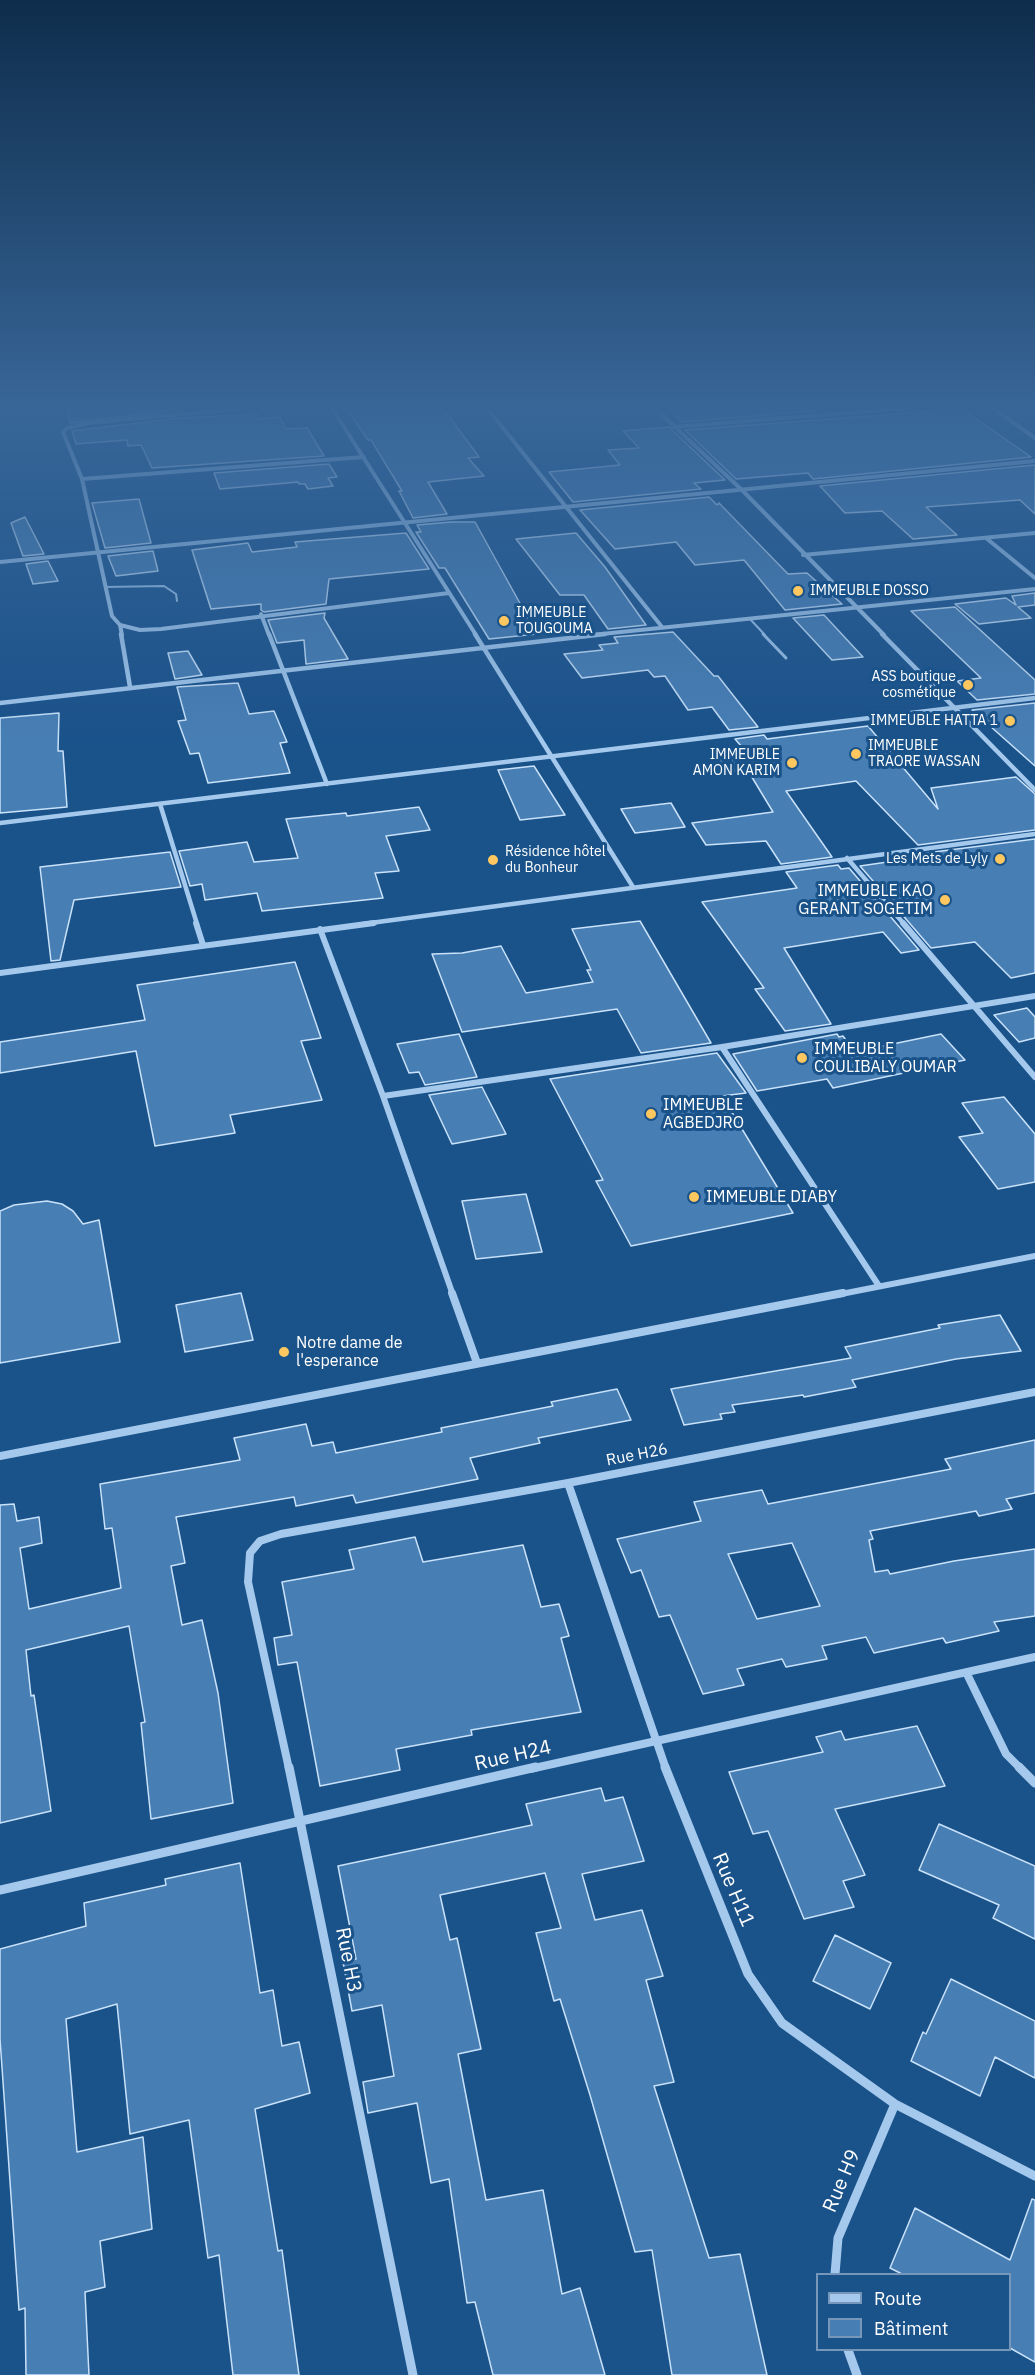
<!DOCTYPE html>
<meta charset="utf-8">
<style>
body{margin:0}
#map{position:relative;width:1035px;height:2375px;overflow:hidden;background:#1a528a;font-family:"IBM Plex Sans",sans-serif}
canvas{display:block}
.legend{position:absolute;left:816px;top:2273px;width:195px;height:78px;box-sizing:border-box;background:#1a528a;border:2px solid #7697b9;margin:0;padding:8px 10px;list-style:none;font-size:18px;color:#fff}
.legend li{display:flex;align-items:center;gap:12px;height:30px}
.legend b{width:30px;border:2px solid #7697b9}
</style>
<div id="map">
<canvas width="1035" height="2375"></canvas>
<ul class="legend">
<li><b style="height:8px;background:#a4c9ed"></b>Route</li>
<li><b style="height:16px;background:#477eb4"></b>Bâtiment</li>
</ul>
</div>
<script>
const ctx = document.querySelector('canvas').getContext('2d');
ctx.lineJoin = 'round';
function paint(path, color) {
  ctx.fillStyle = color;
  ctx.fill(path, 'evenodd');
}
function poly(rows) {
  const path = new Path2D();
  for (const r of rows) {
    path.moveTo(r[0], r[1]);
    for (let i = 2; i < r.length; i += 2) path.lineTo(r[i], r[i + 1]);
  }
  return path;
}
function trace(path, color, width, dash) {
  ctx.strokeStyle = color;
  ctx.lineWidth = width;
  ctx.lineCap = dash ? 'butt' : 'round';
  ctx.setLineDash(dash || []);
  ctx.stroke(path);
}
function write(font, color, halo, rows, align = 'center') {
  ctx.font = font + ' "IBM Plex Sans",sans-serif';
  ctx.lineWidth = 6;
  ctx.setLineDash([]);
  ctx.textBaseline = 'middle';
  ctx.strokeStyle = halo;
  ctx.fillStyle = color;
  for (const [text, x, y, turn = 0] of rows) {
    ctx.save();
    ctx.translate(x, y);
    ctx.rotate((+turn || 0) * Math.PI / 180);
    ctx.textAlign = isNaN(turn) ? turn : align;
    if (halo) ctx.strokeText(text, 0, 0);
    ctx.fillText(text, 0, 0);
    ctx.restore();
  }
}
const building = poly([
 [66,408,180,408,180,410,70,423,66,408],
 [346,408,443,408,479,457,468,458,484,476,428,482,447,514,413,518,399,491,402,491,371,440,368,440,346,408],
 [669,408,815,408,818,411,682,422,669,408],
 [962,409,1031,457,813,479,808,473,736,479,685,430,962,409],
 [256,414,258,419,280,417,286,429,307,428,324,456,152,468,141,445,128,446,127,440,76,444,72,431,180,418,256,414],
 [669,427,725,480,694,483,701,489,573,502,549,472,620,465,608,450,639,448,623,431,669,427],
 [329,464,337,477,328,478,333,486,308,489,305,484,299,484,298,482,220,489,214,473,329,464],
 [1035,465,1035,514,1020,500,926,507,957,535,913,539,882,511,845,513,820,486,1035,465],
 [709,497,717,505,719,503,788,574,807,573,842,604,785,610,744,560,695,565,676,542,615,549,580,510,709,497],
 [139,499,151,543,105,548,92,503,139,499],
 [25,517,44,554,23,556,11,523,25,517],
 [451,522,475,522,537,634,489,639,445,568,439,568,416,532,421,532,417,525,451,522],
 [406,533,429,569,329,579,326,604,264,612,261,610,261,604,211,609,192,550,248,543,252,552,297,547,295,542,406,533],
 [576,533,605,567,646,625,608,629,584,595,560,595,516,539,576,533],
 [153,551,158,571,116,576,108,556,153,551],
 [48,561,58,581,33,584,26,564,48,561],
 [1035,593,1035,605,1018,607,1031,618,979,624,955,604,1006,598,1016,605,1012,596,1035,593],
 [955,607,1035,680,1035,694,977,700,957,681,981,678,911,611,955,607],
 [325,613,324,618,348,659,306,664,304,640,277,643,268,620,325,613],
 [824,615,863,657,832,660,793,618,824,615],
 [673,632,714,676,718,676,758,727,729,730,712,707,688,710,665,676,654,677,648,670,582,678,564,654,603,650,599,645,618,643,614,637,673,632],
 [188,651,202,675,175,679,168,653,188,651],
 [238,683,249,714,274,711,287,742,280,743,290,773,208,783,199,753,190,754,178,721,186,720,177,687,238,683],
 [1035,703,1035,766,972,710,1035,703],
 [59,713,58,751,63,751,67,807,0,813,0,718,59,713],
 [868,726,938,809,931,788,1016,777,1035,794,1035,830,918,845,856,781,786,791,832,857,781,864,766,841,706,845,692,823,773,812,747,769,725,772,710,751,742,747,735,739,764,735,767,739,868,726],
 [534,766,565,815,520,820,498,770,534,766],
 [671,803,685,827,635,833,621,809,671,803],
 [419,807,430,830,386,836,399,871,375,873,383,898,262,911,257,893,205,900,202,884,190,886,179,851,247,842,254,862,298,858,286,819,346,813,347,816,419,807],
 [1035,839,1035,973,1011,978,975,942,931,948,860,866,929,856,926,853,1035,839],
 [170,852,181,887,74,900,60,960,51,961,40,867,170,852],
 [838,865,841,869,849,868,919,950,901,953,883,932,784,948,831,1024,785,1031,755,989,764,988,702,902,797,888,786,872,838,865],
 [640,921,711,1043,641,1053,617,1009,462,1032,432,954,462,953,501,946,526,993,593,982,587,970,591,970,572,929,640,921],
 [295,962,321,1038,301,1041,322,1100,230,1115,235,1133,155,1146,136,1051,0,1073,0,1042,145,1020,137,985,295,962],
 [1027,1008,1035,1017,1035,1038,1019,1042,994,1015,1027,1008],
 [459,1034,477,1077,425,1085,419,1072,409,1073,397,1044,459,1034],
 [837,1034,839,1037,843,1036,854,1052,941,1034,965,1060,833,1088,827,1079,757,1091,733,1054,837,1034],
 [717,1053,746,1093,722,1096,793,1213,631,1246,596,1181,603,1180,550,1079,717,1053],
 [482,1087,506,1134,452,1144,429,1095,482,1087],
 [1004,1097,1035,1134,1035,1182,998,1189,959,1137,983,1133,962,1103,1004,1097],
 [526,1194,542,1252,476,1259,462,1201,526,1194],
 [47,1201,62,1204,73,1211,83,1224,99,1220,120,1342,0,1363,0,1211,14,1205,47,1201],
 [241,1293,253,1340,185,1352,176,1305,241,1293],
 [1000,1315,1021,1351,956,1359,852,1380,856,1387,804,1397,803,1395,732,1405,735,1412,720,1414,722,1419,684,1425,671,1389,851,1358,845,1347,940,1328,938,1325,1000,1315],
 [617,1389,631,1420,538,1438,540,1443,470,1458,478,1479,356,1503,353,1495,296,1506,294,1497,176,1517,185,1563,171,1566,182,1625,202,1620,218,1693,233,1803,151,1819,141,1723,145,1722,129,1626,26,1650,31,1696,34,1695,51,1811,0,1823,0,1505,14,1504,17,1521,39,1517,42,1543,20,1548,29,1609,121,1588,112,1528,105,1529,100,1484,240,1460,234,1438,306,1424,312,1446,333,1442,336,1453,442,1432,441,1428,553,1406,551,1402,617,1389],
 [1035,1440,1035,1493,1006,1499,1012,1509,979,1516,976,1511,870,1531,873,1539,869,1540,875,1572,888,1570,890,1574,954,1561,1035,1549,1035,1616,994,1622,999,1631,946,1643,943,1638,874,1653,866,1637,822,1646,827,1659,786,1667,782,1659,737,1669,744,1685,703,1694,670,1615,659,1617,641,1570,631,1573,617,1539,701,1521,694,1502,762,1490,768,1504,951,1469,945,1459,1035,1440],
 [792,1543,820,1606,757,1619,728,1554,792,1543],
 [415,1537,423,1562,523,1545,541,1607,559,1604,569,1636,561,1638,581,1712,471,1730,472,1735,396,1749,400,1770,320,1786,297,1662,278,1665,274,1638,292,1635,282,1582,354,1569,349,1550,415,1537],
 [917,1726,945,1786,835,1809,865,1875,843,1881,854,1907,804,1919,768,1831,753,1834,729,1772,823,1752,816,1737,841,1731,845,1740,917,1726],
 [601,1788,605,1801,623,1797,644,1861,582,1874,595,1920,642,1910,663,1976,646,1980,674,2082,654,2086,709,2258,740,2254,767,2375,672,2375,652,2250,635,2252,590,2095,560,1999,554,2001,536,1933,561,1928,545,1873,440,1895,450,1940,457,1938,481,2049,458,2054,486,2200,543,2190,562,2294,580,2288,605,2375,493,2375,475,2302,467,2303,449,2179,431,2183,417,2103,368,2113,363,2082,394,2076,382,2005,352,2011,343,1962,356,1959,338,1866,532,1825,526,1804,601,1788],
 [939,1824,1035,1866,1035,1939,993,1918,999,1905,919,1870,939,1824],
 [240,1863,260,1993,273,1990,282,2046,299,2042,310,2093,255,2109,278,2251,282,2250,299,2375,233,2375,219,2255,208,2258,189,2120,130,2134,117,2004,66,2019,77,2152,143,2137,152,2229,100,2241,105,2287,85,2292,89,2375,26,2375,25,2308,19,2310,0,2039,0,1949,86,1926,84,1903,166,1885,165,1879,240,1863],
 [835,1935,891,1963,870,2009,813,1981,835,1935],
 [951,1979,1035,2021,1035,2078,995,2057,980,2096,911,2061,923,2032,926,2034,951,1979],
 [1032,2199,1035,2200,1035,2362,1010,2348,1010,2274,902,2274,890,2268,915,2208,1010,2260,1032,2199]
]);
const laneFar1 = poly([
 [105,587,164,586,176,594,177,601],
 [749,618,765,635]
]);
const lane = poly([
 [763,634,786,658]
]);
const streetFar4 = poly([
 [247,408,89,423,67,428,63,432,82,479,112,616,120,625,140,630,161,629,449,593],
 [332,408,476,635],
 [487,408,662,627],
 [655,408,743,491,884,635],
 [993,408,1035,438],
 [673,427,909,408],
 [82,479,364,457],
 [986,538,1035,578],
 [803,555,1035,533],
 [0,562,1035,461],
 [261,614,269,635],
 [120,625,122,635],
 [592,635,1035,589]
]);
const streetFar3 = poly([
 [121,634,130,687],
 [269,634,327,784],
 [475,634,633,887],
 [882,634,1035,790],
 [0,703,605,634],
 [160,804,197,924],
 [0,823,1035,698],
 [847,858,904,924],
 [363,924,1035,834]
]);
const streetFar2 = poly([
 [196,923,203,945],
 [903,923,1035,1077],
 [320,929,383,1096,453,1295],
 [0,973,374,923],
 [722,1047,879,1286],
 [383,1096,722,1047,1035,996],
 [836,1295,1035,1256]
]);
const streetFar1 = poly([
 [452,1293,477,1363],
 [0,1456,843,1293],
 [568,1483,666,1769],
 [967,1674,1006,1754,1021,1769],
 [289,1769,248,1582,250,1553,260,1541,281,1534,568,1483,1035,1392],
 [530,1769,1035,1657]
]);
const street = poly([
 [289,1767,413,2375],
 [665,1767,748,1974,782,2023,895,2104,1035,2176],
 [1019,1767,1035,1783],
 [0,1890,536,1767],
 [835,2274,838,2238,895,2104],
 [848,2350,857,2375]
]);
const markers = [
 [798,591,6,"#ffc760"],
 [504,621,6,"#ffc760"],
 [968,685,6,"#ffc760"],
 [1010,721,6,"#ffc760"],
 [856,754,6,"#ffc760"],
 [792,763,6,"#ffc760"],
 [1000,859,6,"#ffc760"],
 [493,860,6,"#ffc760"],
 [945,900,6,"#ffc760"],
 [802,1058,6,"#ffc760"],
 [651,1114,6,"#ffc760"],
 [694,1197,6,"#ffc760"],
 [284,1352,6,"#ffc760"]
];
const farPoinames = [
 ["IMMEUBLE DOSSO",810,591],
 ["IMMEUBLE",516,613],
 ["TOUGOUMA",516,629],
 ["ASS boutique",956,677,"right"],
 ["cosmétique",956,693,"right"],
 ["IMMEUBLE HATTA 1",998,721,"right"],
 ["IMMEUBLE",868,746],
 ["TRAORE WASSAN",868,762],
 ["IMMEUBLE",780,755,"right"],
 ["AMON KARIM",780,771,"right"],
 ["Résidence hôtel",505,852],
 ["du Bonheur",505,868],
 ["Les Mets de Lyly",988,859,"right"]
];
const poiNames = [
 ["IMMEUBLE KAO",933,891,"right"],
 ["GERANT SOGETIM",933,909,"right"],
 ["IMMEUBLE",814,1049],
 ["COULIBALY OUMAR",814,1067],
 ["IMMEUBLE",663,1105],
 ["AGBEDJRO",663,1123],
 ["IMMEUBLE DIABY",706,1197],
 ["Notre dame de",296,1343],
 ["l'esperance",296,1361]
];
const streetNames = [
 ["Rue H26",637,1455,-11]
];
const nearStreetnames = [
 ["Rue H24",513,1756,-13],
 ["Rue H11",733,1890,67],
 ["Rue H3",348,1960,79],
 ["Rue H9",842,2181,-67]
];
paint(building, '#477eb4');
trace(building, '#c9e2fa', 1.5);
trace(laneFar1, '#a4c9ed', 2);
trace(lane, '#a4c9ed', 3);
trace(streetFar4, '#a4c9ed', 4);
trace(streetFar3, '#a4c9ed', 4.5);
trace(streetFar2, '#a4c9ed', 6);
trace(streetFar1, '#a4c9ed', 8);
trace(street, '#a4c9ed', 9);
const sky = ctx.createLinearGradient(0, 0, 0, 741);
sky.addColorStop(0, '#0e2d4c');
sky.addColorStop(0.55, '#386698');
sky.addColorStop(1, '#38669800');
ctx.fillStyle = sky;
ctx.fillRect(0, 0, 1035, 741);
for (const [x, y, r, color] of markers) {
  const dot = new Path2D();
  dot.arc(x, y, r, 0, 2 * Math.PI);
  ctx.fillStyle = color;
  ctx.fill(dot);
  trace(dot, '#1a528a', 2);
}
write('14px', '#fff', '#1a528a', farPoinames, 'left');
write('16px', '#fff', '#1a528a', poiNames, 'left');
write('16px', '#fff', '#1a528a', streetNames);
write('20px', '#fff', '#1a528a', nearStreetnames);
</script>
